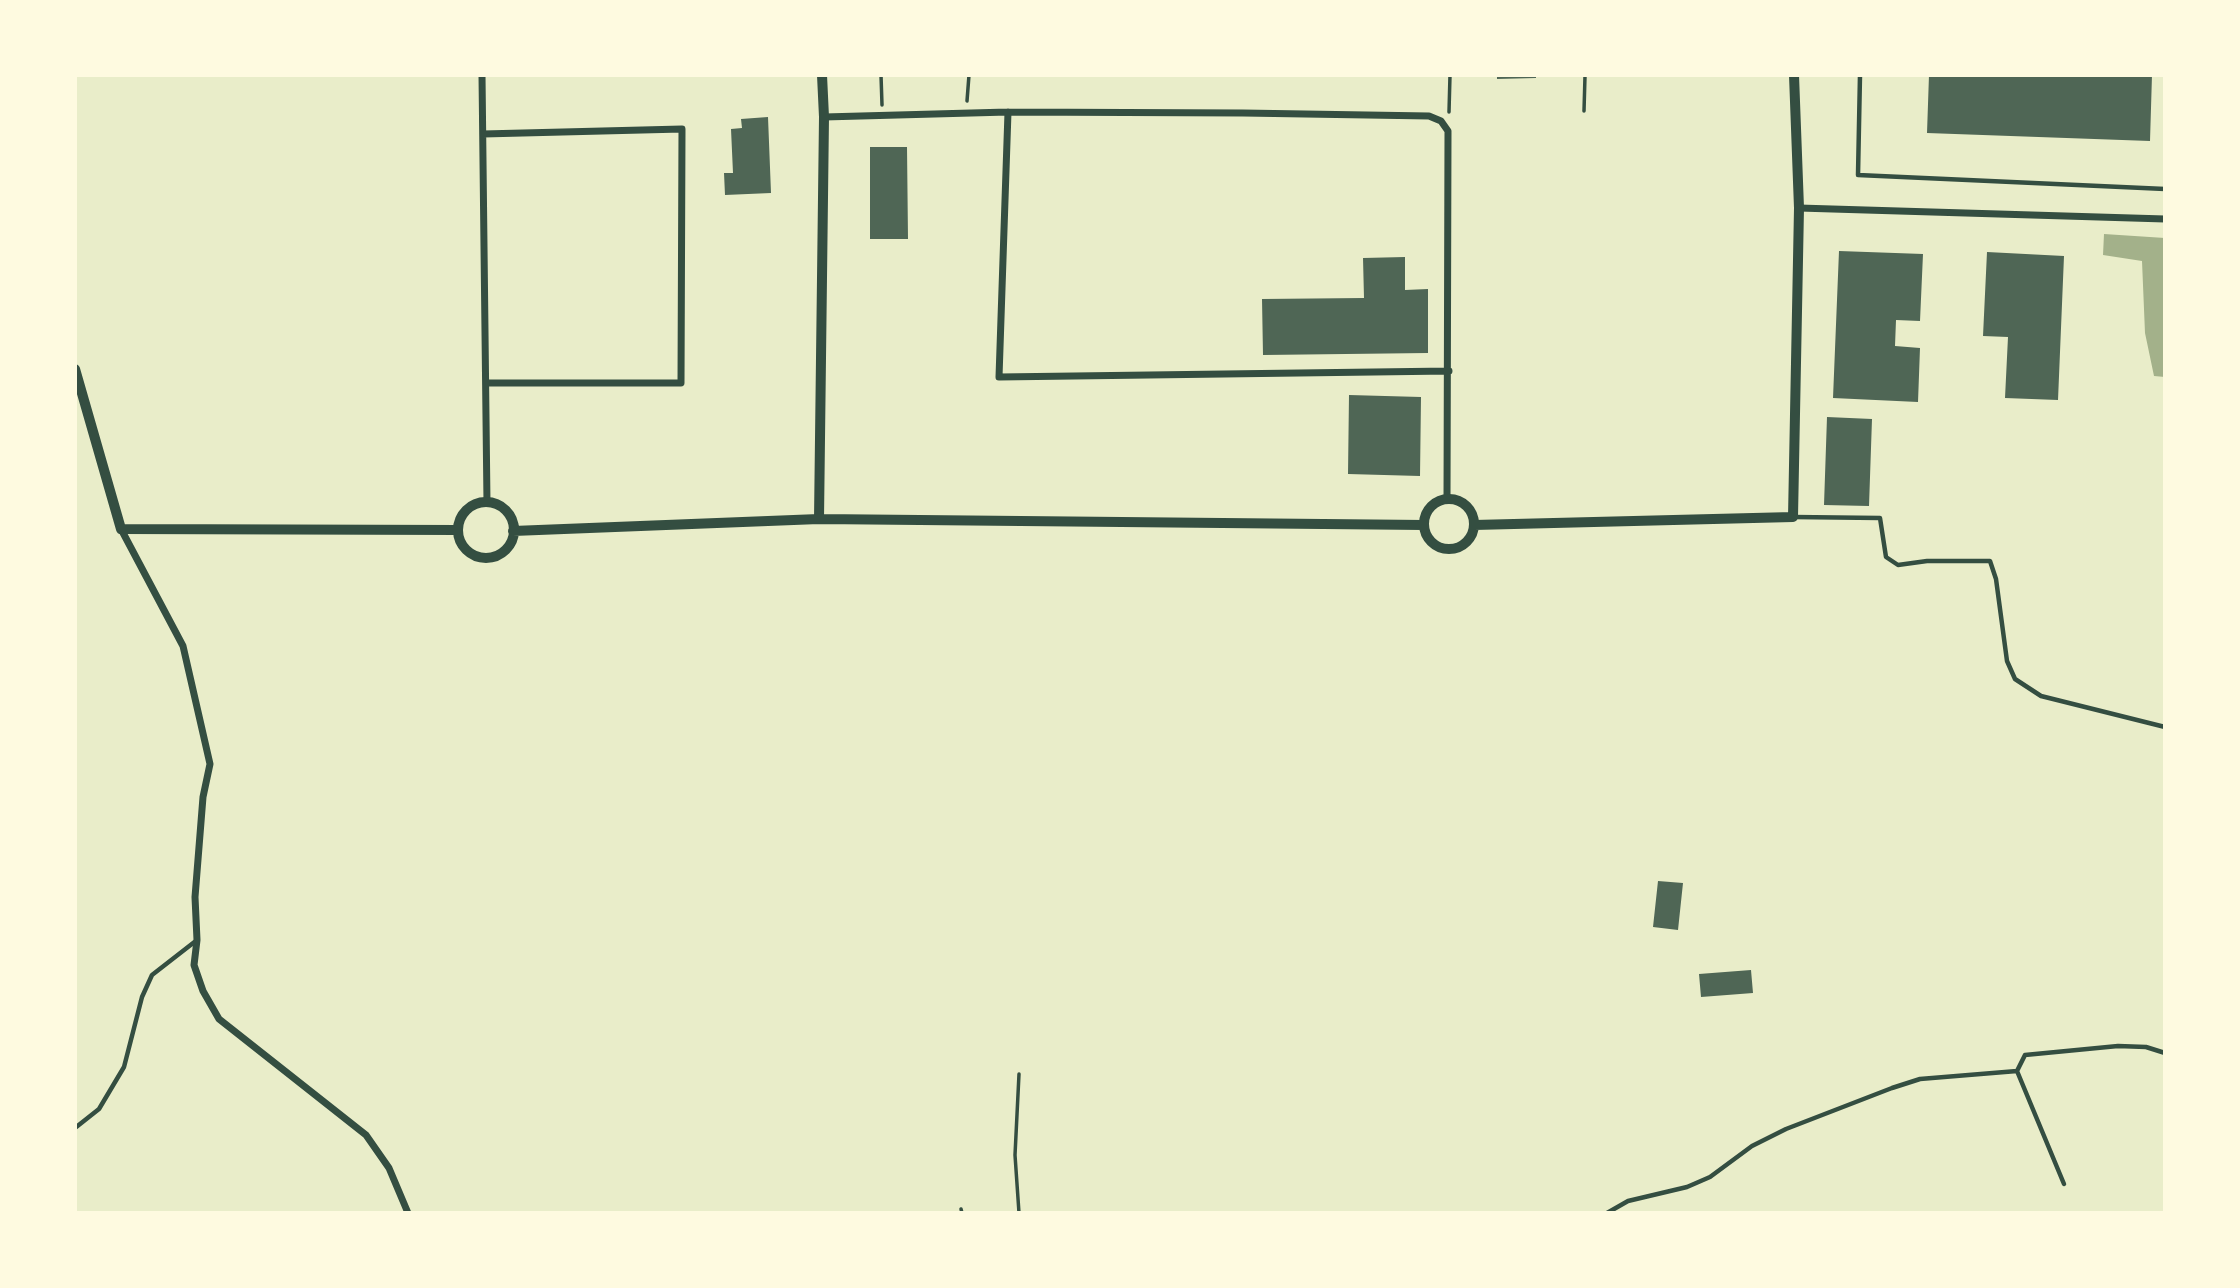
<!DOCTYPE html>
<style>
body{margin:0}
#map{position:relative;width:2240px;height:1288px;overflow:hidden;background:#e9edc9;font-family:Overpass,sans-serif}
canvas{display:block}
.frame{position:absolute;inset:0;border:77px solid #fefae0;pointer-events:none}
</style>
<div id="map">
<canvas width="2240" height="1288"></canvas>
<div class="frame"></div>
</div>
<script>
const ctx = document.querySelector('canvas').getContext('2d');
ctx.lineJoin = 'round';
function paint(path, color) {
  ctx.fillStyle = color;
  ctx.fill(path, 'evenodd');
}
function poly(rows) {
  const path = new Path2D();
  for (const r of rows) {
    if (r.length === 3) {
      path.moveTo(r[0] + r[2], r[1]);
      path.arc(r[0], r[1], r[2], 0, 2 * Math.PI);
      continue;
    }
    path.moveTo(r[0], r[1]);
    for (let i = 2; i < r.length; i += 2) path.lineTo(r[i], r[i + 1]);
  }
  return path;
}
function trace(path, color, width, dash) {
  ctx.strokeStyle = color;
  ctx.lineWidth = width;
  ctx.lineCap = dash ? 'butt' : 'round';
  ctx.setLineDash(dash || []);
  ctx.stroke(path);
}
const water = poly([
 [2104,234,2165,238,2165,377,2154,376,2145,333,2142,261,2103,255]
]);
const building = poly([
 [1497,75,1536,75,1536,78,1497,79],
 [1929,75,2152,75,2150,141,1927,133],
 [768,117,771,193,725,195,724,173,733,173,731,129,742,128,741,119],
 [870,147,907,147,908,239,870,239],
 [1839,251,1923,254,1920,321,1896,320,1895,346,1920,348,1918,402,1833,398],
 [1987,252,2064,256,2058,400,2005,398,2008,337,1983,336],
 [1405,257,1405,290,1428,289,1428,353,1263,355,1262,299,1364,298,1363,258],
 [1349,395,1421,397,1420,476,1348,474],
 [1827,417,1872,419,1869,506,1824,505],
 [1658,881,1683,883,1678,930,1653,927],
 [1751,970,1753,993,1701,997,1699,974]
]);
const path = poly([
 [881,75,882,105],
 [967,101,969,75],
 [1584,111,1585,76],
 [1449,112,1450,75],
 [1019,1074,1015,1155,1019,1213],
 [961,1209,962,1213]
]);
const service = poly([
 [1860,75,1858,175,2165,189],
 [1793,517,1880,518,1886,557,1898,565,1927,561,1990,561,1996,579,2007,661,2015,679,2041,696,2165,727],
 [2017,1071,2025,1055,2118,1046,2146,1047,2165,1053],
 [75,1128,99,1109,124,1067,142,997,152,975,197,940],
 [1607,1213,1628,1201,1687,1187,1710,1177,1752,1146,1786,1129,1892,1088,1920,1079,2017,1071,2064,1184]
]);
const minor = poly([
 [482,75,487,503],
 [1008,112,999,377,1449,371],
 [824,117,1008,112,1243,113,1429,116,1441,121,1448,131,1447,499],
 [483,134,682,129,681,383,487,383],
 [1799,208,2165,219],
 [121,529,183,646,210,764,203,797,195,897,197,940,194,965,203,991,219,1019,366,1135,389,1168,408,1213]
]);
const tertiary = poly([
 [75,369,121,529,458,530],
 [1449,524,25],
 [486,530,28],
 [819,519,824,117,822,75],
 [1474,525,1793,517,1799,208,1794,75],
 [513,531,819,519,1424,525]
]);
paint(water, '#a3b18a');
paint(building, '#4f6655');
trace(path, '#344e41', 3.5);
trace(service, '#344e41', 4.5);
trace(minor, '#344e41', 7);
trace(tertiary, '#344e41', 10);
</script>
